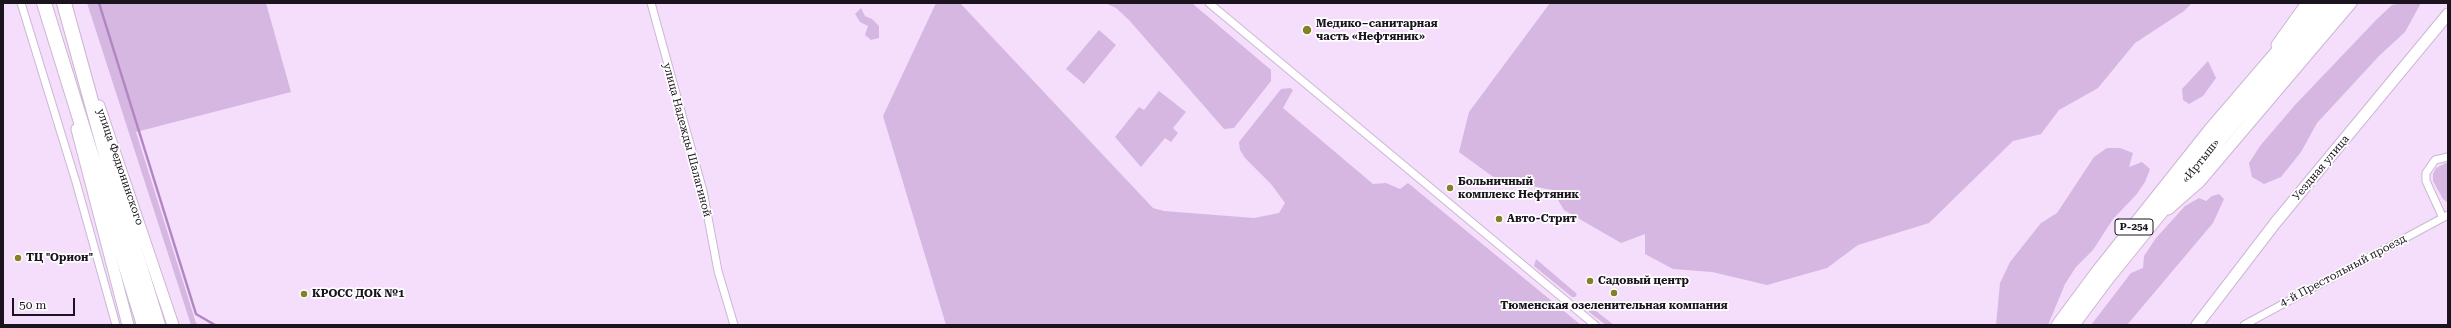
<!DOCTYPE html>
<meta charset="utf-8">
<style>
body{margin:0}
#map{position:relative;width:2451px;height:328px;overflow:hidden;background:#f4defc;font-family:"Roboto Serif",serif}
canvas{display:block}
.frame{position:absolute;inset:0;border:4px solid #1b141e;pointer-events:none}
.scale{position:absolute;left:12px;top:298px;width:63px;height:18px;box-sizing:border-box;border:2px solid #1b141e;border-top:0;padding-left:5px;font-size:12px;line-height:14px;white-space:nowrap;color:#1b141e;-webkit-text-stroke:3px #fff;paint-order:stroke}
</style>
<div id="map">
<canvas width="2451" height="328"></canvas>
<div class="frame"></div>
<div class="scale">50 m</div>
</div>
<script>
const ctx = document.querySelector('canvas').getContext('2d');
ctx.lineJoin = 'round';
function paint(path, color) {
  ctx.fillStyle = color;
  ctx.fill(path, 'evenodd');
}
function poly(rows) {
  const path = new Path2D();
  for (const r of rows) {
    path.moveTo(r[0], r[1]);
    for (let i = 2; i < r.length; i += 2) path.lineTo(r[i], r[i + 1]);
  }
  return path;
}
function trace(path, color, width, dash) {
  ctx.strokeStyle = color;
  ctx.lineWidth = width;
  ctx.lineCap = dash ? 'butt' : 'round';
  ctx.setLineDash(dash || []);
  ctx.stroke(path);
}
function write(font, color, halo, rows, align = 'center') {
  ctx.font = font + ' "Roboto Serif",serif';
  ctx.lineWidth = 3.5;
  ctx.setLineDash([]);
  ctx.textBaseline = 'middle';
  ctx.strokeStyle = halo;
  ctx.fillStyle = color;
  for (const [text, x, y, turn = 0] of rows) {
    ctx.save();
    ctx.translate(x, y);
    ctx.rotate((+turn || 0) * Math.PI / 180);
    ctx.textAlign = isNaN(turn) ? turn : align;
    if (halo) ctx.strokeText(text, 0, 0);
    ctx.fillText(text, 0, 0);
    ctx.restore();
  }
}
const green = poly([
 [87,3,266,3,291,92,136,132,196,323,200,325,191,325],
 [936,3,960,3,1153,208,1164,211,1254,218,1279,213,1285,203,1271,184,1245,158,1240,150,1239,142,1281,89,1290,88,1293,90,1283,108,1373,184,1386,183,1400,189,1408,183,1581,325,946,325,883,116],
 [1105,3,1193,4,1271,70,1271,81,1234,128,1224,129,1129,20,1116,8],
 [1550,3,2192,3,2184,11,2135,43,2098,88,2059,110,2041,134,2013,141,1929,223,1858,245,1827,268,1767,285,1712,272,1673,269,1645,254,1645,234,1621,243,1564,210,1552,190,1496,179,1459,152,1469,112],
 [2403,3,2421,3,2405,32,2379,56,2317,123,2301,152,2281,177,2264,184,2252,177,2249,163,2260,146,2295,105,2377,19,2392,5],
 [861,8,865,16,872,19,879,26,879,38,871,40,865,35,868,26,860,22,855,14],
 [1099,30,1116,45,1084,84,1066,69],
 [2208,61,2216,78,2203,96,2189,104,2183,100,2182,89],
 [1159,91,1186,112,1173,128,1178,133,1171,142,1165,138,1141,167,1115,137,1139,107,1144,110],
 [2107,148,2120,148,2133,153,2129,167,2142,162,2150,169,2145,182,2136,195,2113,219,2093,250,2076,267,2065,284,2048,325,1996,325,2000,283,2010,262,2041,223,2057,213,2094,157],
 [2448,162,2448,203,2443,199,2433,181,2433,174,2436,168],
 [2219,194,2224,199,2213,223,2127,325,2091,325,2131,273,2143,268,2144,256,2156,238,2185,206,2199,198,2206,201,2212,196],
 [1536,259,1577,294,1575,297,1572,297,1534,266],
 [1587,304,1614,325,1606,325,1589,312]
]);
const stream = poly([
 [99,3,196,314,215,325]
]);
const street = poly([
 [21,3,76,182,116,325],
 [651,3,703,191,718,271,734,325],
 [1209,3,1595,325],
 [2443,218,2426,181,2426,173,2435,160,2448,157],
 [2244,325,2448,215]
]);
const secondary = poly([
 [2277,45,2307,3],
 [99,106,173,325],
 [77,129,128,325],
 [2168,209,2200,181,2351,3],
 [2197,325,2276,222,2448,14]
]);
const highway = poly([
 [44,3,144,325],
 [64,3,109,166,158,325],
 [2059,325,2099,271,2211,130,2320,3],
 [2072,325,2107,278,2221,137,2337,3]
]);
const markers = [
 [1307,30,5,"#848027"],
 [1450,188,4,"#848027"],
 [1499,219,4,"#848027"],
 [18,258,4,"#848027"],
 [1590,281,4,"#848027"],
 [1614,293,4,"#848027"],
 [304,294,4,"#848027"]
];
const shields = [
 [2134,227,38]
];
const shieldNames = [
 ["Р-254",2134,227]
];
const poiNames = [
 ["Медико–санитарная",1316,24],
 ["часть «Нефтяник»",1316,37],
 ["Больничный",1458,182],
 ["комплекс Нефтяник",1458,195],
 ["Авто-Стрит",1507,219],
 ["ТЦ \"Орион\"",26,258],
 ["Садовый центр",1598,281],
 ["КРОСС ДОК №1",312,294],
 ["Тюменская озеленительная компания",1614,306,"center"]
];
const streetNames = [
 ["улица Надежды Шалагиной",687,140,75],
 ["«Иртыш»",2201,161,-51],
 ["улица Федюнинского",120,167,71],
 ["Уездная улица",2321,168,-50],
 ["4-й Престольный проезд",2343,271,-28]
];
paint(green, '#d6b7e1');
trace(stream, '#b286c3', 2.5);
trace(street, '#cbb6d3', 9);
trace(secondary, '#cbb6d3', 13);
trace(highway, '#cbb6d3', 16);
trace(street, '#fff', 7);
trace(secondary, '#fff', 11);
trace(highway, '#fff', 14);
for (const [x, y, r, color] of markers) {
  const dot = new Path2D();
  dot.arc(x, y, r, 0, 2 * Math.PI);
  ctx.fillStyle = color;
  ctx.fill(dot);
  trace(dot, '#fff', 1.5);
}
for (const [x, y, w] of shields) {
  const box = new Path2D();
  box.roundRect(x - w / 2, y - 8, w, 16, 3);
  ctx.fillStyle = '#fff';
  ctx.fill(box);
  trace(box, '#1b141e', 1);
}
write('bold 10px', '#1b141e', null, shieldNames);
write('bold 11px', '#1b141e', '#fff', poiNames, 'left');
write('11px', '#1b141e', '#fff', streetNames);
</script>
